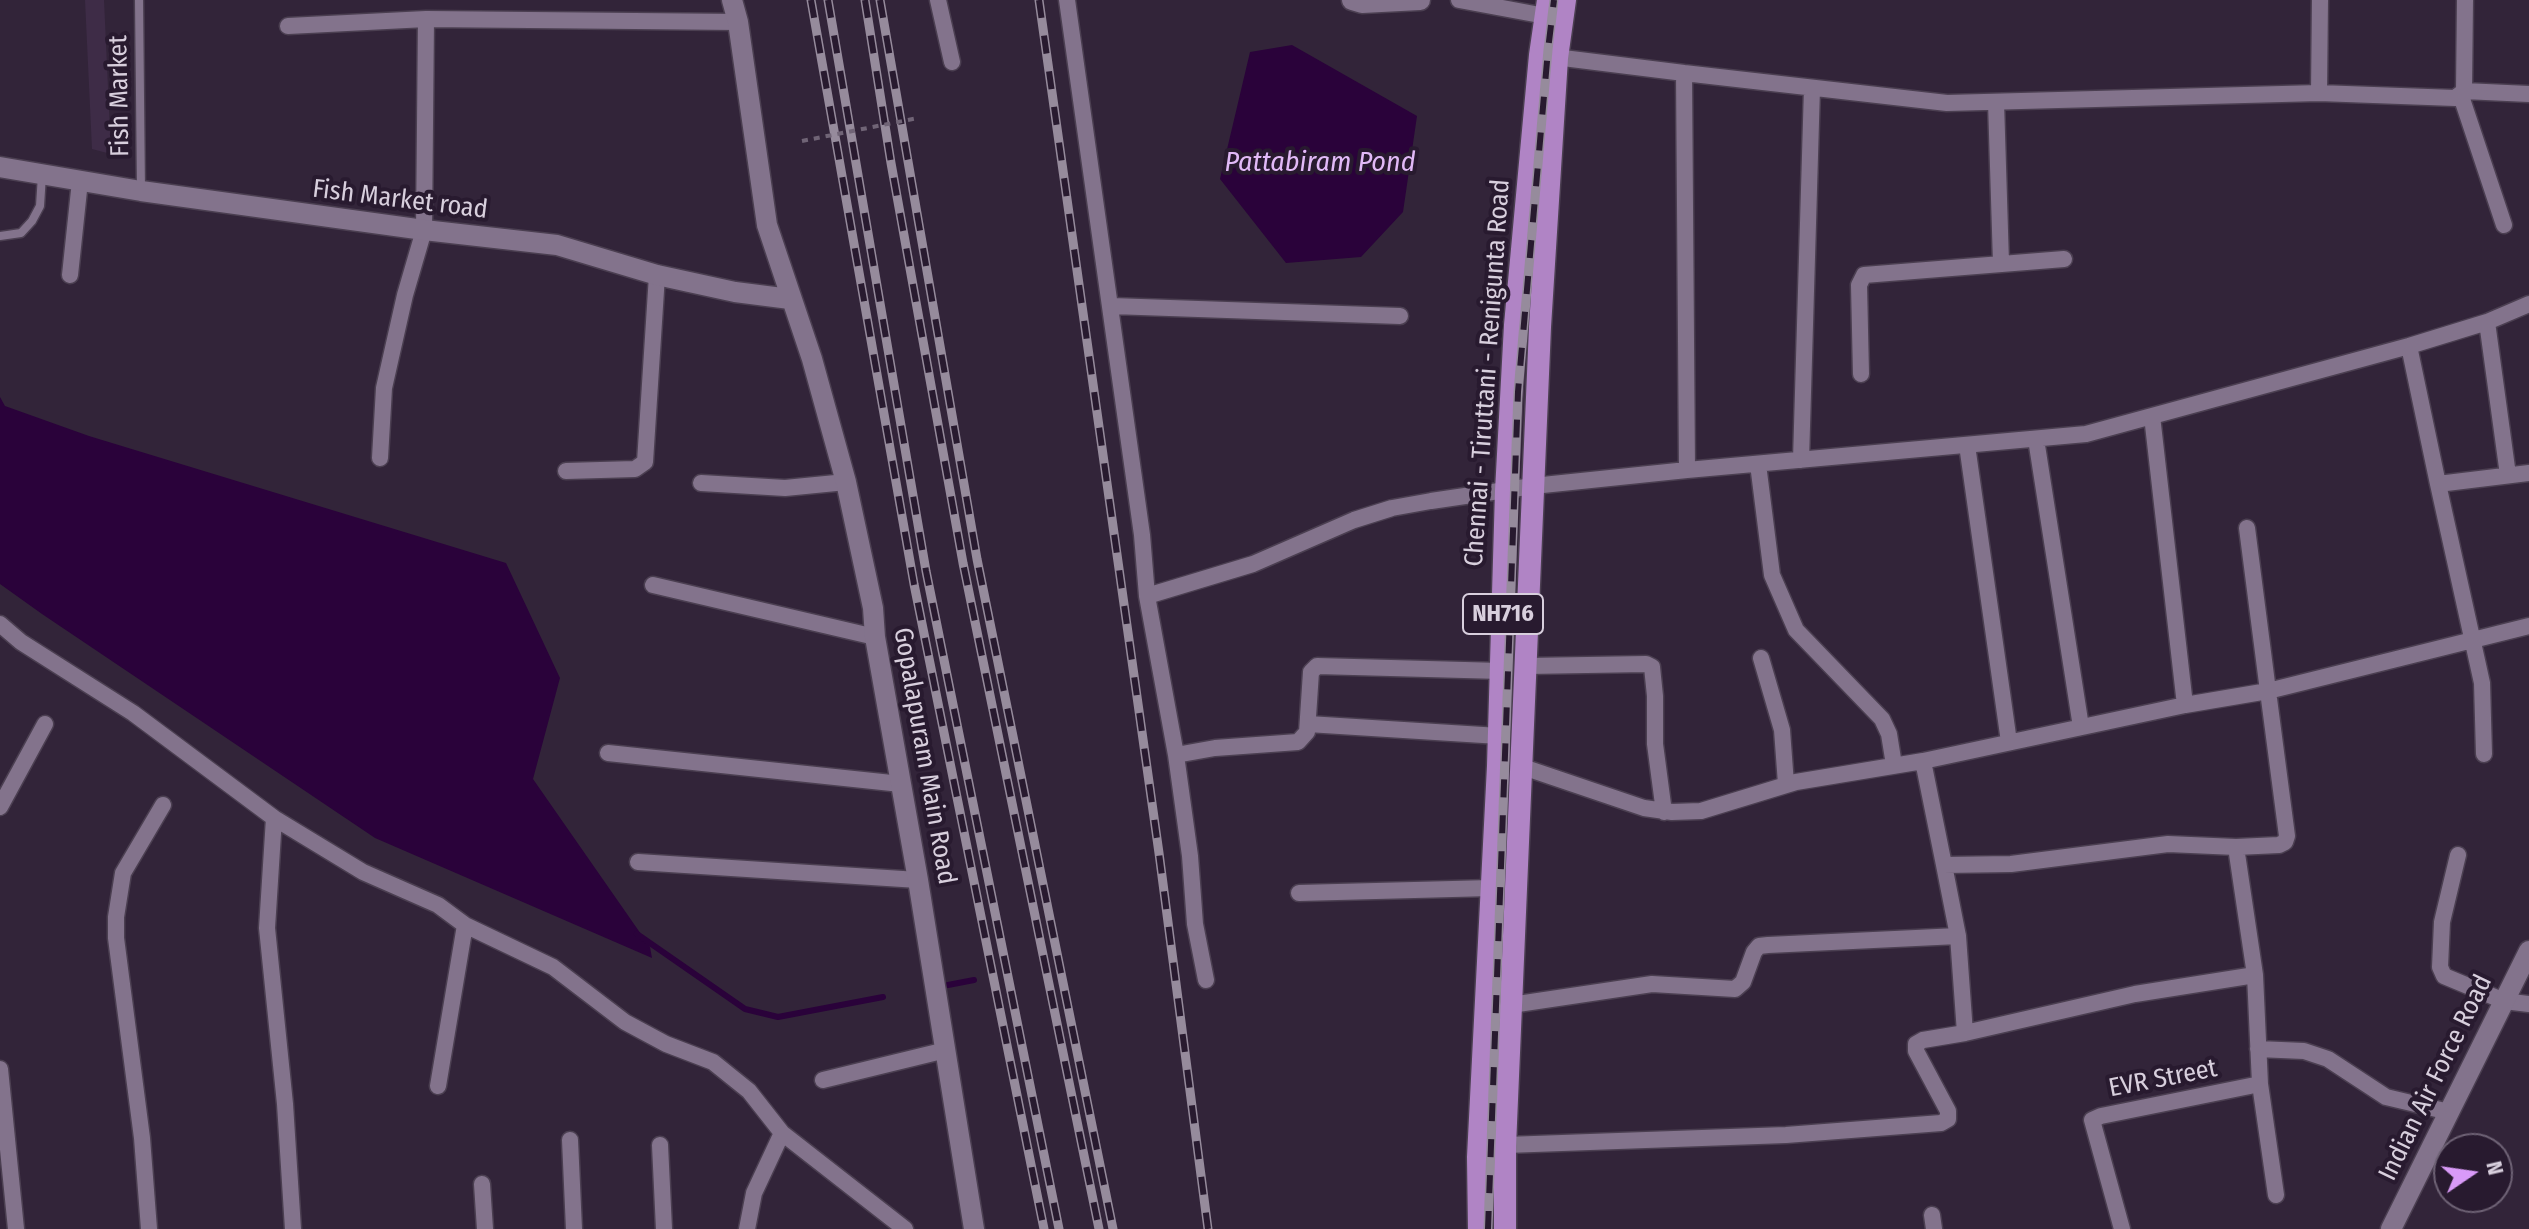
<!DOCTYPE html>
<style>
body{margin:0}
#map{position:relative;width:2529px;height:1229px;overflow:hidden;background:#322439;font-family:"Fira Sans Condensed",sans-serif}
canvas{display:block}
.north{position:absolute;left:2433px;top:1133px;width:80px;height:80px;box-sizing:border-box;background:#281a2f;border:2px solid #6e6275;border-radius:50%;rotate:77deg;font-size:22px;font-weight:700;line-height:32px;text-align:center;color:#d8cfdd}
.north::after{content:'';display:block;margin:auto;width:28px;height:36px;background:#d99af8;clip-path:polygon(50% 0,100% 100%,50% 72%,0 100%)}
</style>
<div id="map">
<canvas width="2529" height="1229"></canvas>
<div class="north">N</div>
</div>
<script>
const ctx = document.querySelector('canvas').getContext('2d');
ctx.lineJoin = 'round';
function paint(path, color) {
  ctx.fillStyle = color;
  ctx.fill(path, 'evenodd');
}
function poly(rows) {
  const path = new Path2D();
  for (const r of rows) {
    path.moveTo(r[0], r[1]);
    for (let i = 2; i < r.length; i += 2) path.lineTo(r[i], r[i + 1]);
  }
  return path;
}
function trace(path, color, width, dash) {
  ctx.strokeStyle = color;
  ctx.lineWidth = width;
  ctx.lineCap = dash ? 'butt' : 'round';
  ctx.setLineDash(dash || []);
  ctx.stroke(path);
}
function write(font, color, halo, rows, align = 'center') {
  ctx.font = font + ' "Fira Sans Condensed",sans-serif';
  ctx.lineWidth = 8;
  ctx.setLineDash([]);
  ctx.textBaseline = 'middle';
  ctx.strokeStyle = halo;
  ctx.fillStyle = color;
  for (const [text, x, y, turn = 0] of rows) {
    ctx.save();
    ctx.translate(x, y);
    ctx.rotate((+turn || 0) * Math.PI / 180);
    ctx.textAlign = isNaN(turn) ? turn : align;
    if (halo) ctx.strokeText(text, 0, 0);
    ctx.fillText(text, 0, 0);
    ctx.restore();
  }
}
const built = poly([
 [85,0,104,0,111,154,92,149]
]);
const water = poly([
 [1292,45,1417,116,1403,212,1361,257,1286,263,1220,179,1250,52],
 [0,397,5,406,89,436,506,563,560,678,533,779,650,947,652,958,375,838,42,614,0,584]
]);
const stream = poly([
 [637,934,745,1009,778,1017,883,997],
 [948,985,974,980]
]);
const service = poly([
 [139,0,141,191],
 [0,236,21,233,32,221,40,206,42,175]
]);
const minor = poly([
 [938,0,952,62],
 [1067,0,1142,535,1147,596,1176,755,1190,856,1195,924,1206,980],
 [1459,0,1556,18],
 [288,26,426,19,738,22],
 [1547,56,1684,73],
 [2464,91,2529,94],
 [2319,93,2320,0],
 [2461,96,2504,225],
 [1996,102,2001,263],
 [70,275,80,181],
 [1112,306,1400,316],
 [2487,322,2508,475],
 [2409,346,2438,484,2529,473],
 [1861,374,1859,285,1864,275,2064,259],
 [2036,439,2081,727],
 [1967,445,2009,742],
 [380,458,384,388,405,295,424,230,426,19],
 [1801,460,1812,88],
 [1758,464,1772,575,1796,630,1882,719,1889,734,1894,765],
 [1687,470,1684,73,1947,103,2319,93,2455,98,2464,91,2465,0],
 [566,471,635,469,645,462,657,275],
 [701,483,785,488,846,482],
 [2438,484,2482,683,2484,754],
 [2247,528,2268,691,2529,626],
 [653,585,875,637],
 [1147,596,1253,564,1354,520,1392,508,1431,501,1533,486,1687,470,2086,434,2409,346,2487,322,2529,304],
 [0,624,21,642,133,713,274,818,267,928,285,1104,293,1229],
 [1761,658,1782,730,1786,784],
 [1527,666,1646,664,1652,667,1655,696,1655,744,1664,812],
 [2185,705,2268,691,2287,836,2285,842,2279,845,2236,847],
 [1308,724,1499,736],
 [608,753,901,784],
 [1176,755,1215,748,1298,742,1307,732,1311,672,1317,666,1501,671],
 [1923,761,1944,865,1958,936,1965,1033,2135,994,2255,975,2236,847,2168,844,2011,864,1944,865],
 [1523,767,1644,808,1672,812,1701,811,1796,782,1923,761,2185,705,2152,416],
 [0,807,45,724],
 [274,818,363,872,438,905,465,925,553,967,625,1022,666,1044,713,1062,749,1091,782,1133,905,1229],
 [2458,855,2442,922,2440,967,2444,976,2504,1001,2529,1004],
 [638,862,918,880],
 [1299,893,1491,888],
 [2255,975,2260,1084,2276,1195],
 [1511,1005,1652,984,1735,989,1743,982,1754,952,1759,946,1768,945,1958,936],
 [2258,1049,2304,1051,2328,1059,2386,1097,2449,1112],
 [0,1069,16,1229],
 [823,1080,946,1050],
 [438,1086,465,925],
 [570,1140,574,1229],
 [660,1145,664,1229],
 [1478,1146,1786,1135,1941,1123,1948,1119,1948,1111,1916,1051,1916,1044,1923,1040,1965,1033],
 [482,1184,485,1229],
 [1932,1215,1934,1229],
 [149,1229,142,1138,116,938,116,917,123,873,163,805],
 [747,1229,754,1193,782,1133],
 [2122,1229,2092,1120,2101,1116,2260,1084]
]);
const tertiary = poly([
 [732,0,738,22,767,225,812,359,846,482,873,608,875,637,918,880,974,1229],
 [1352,0,1362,3,1420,0],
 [0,167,141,191,424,230,557,245,657,275,735,292,790,299]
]);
const secondary = poly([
 [2391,1229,2529,951]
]);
const trunk = poly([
 [1479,1229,1478,1157,1498,766,1506,491,1515,325,1540,55,1548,0],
 [1505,1229,1505,1146,1540,327,1557,58,1565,0]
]);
const rail = poly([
 [811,0,914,584,1044,1229],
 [828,0,926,571,1059,1229],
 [865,0,891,163,963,563,1099,1229],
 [880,0,977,559,1113,1229],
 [1039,0,1159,853,1208,1229],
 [1488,1229,1518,392,1548,50,1554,0]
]);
const pathBridge = poly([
 [802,141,918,118]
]);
const shields = [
 [1503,614,80]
];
const shieldNames = [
 ["NH716",1503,614]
];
const streetNames = [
 ["Fish Market",120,96,-91],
 ["Fish Market road",400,200,7],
 ["Chennai - Tiruttani - Renigunta Road",1488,373,-86],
 ["Gopalapuram Main Road",924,756,80],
 ["Indian Air Force Road",2436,1078,-64],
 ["EVR Street",2163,1079,-11]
];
const waterNames = [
 ["Pattabiram Pond",1320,163]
];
paint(built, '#3e2c47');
paint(water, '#2a023a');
trace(stream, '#2a023a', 6);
trace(service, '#4b3f51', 11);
trace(minor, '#4b3f51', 19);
trace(tertiary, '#4b3f51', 23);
trace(secondary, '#4b3f51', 23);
trace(trunk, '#4b3f51', 25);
trace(service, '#83738c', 8);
trace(minor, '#83738c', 16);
trace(tertiary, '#83738c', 20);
trace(secondary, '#83738c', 20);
trace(trunk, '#b084c5', 22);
trace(rail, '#968b9c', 9);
trace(rail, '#281a2f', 6, [18]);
trace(pathBridge, '#706476', 4, [6, 6]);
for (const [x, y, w] of shields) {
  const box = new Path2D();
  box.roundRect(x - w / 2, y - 20, w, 40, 6);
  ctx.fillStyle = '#281a2f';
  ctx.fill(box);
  trace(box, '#d8cfdd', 2);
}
write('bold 24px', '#d8cfdd', null, shieldNames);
write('26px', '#d8cfdd', '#281a2f', streetNames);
write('italic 28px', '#e1b9f7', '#281a2f', waterNames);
</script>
